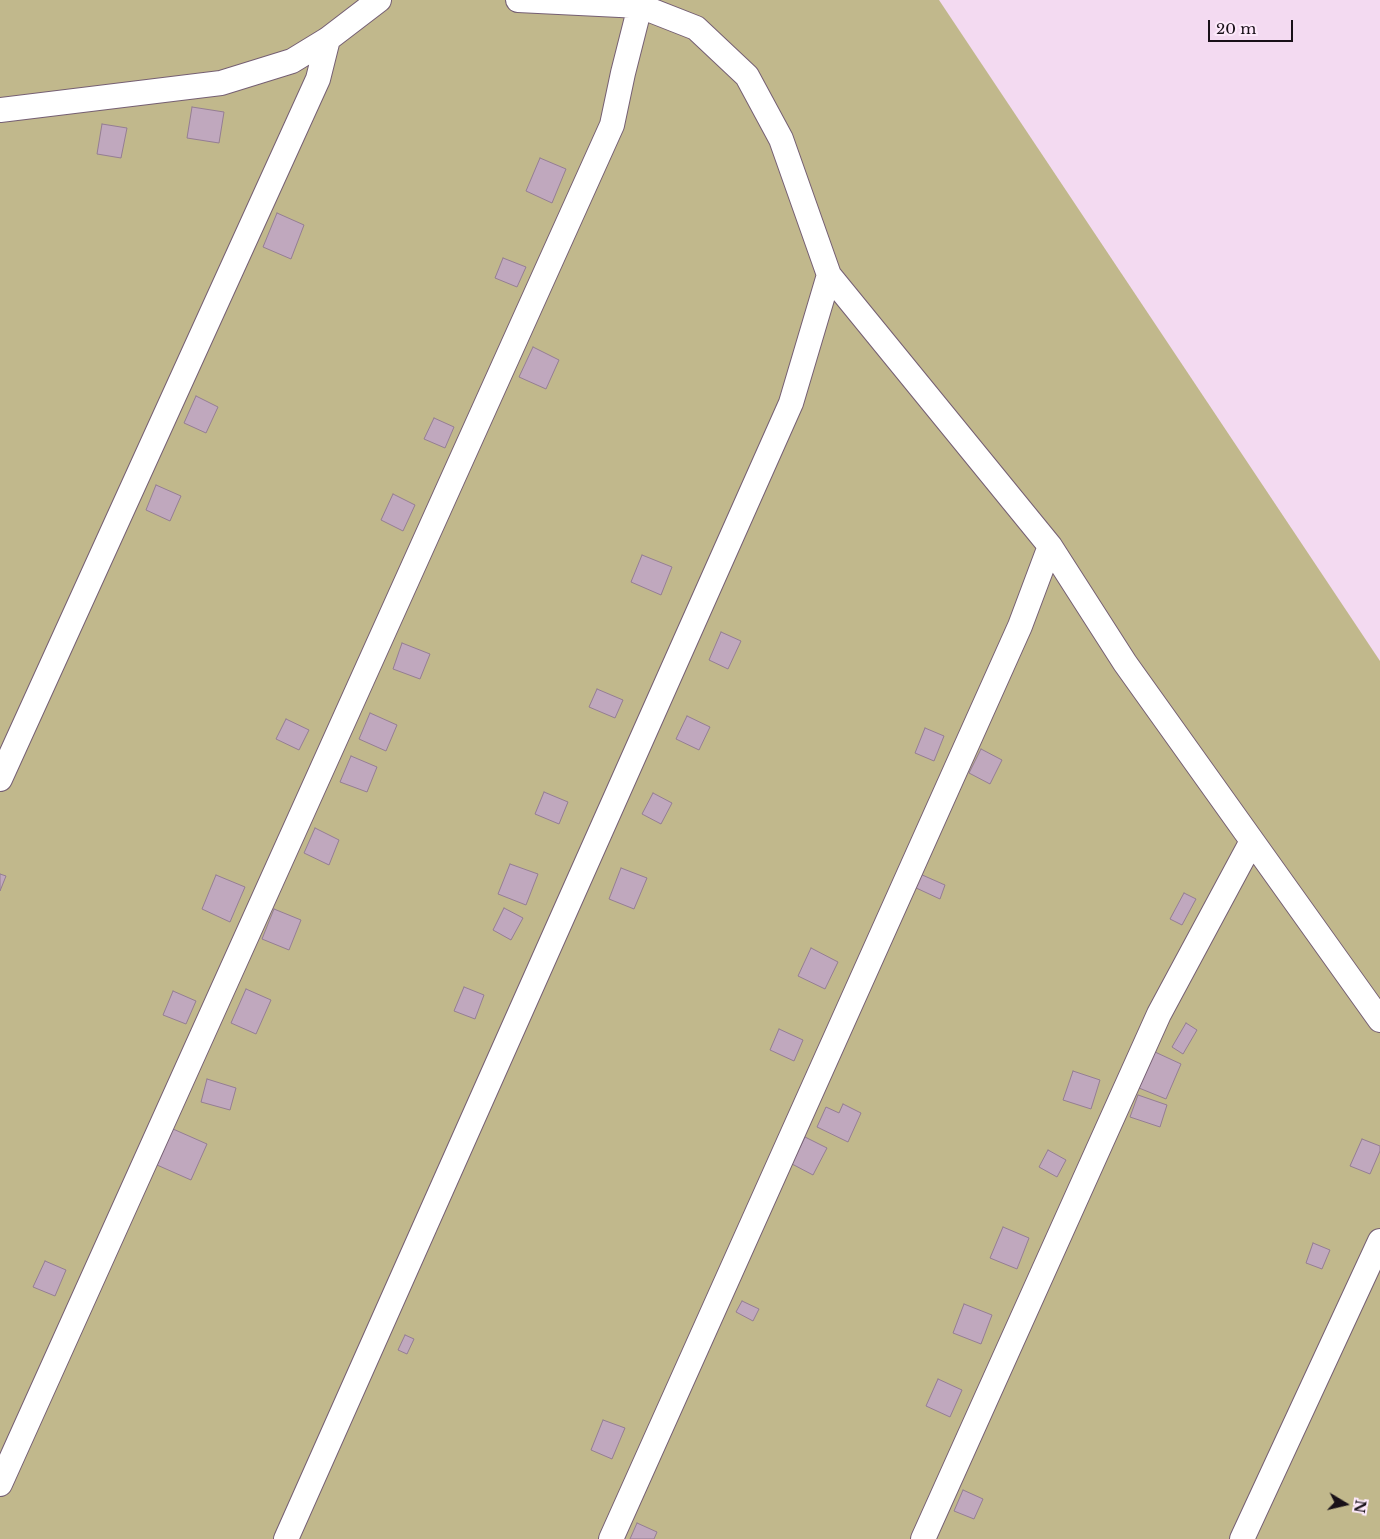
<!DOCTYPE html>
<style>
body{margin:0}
#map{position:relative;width:1380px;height:1539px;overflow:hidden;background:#f3daf1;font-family:"Libre Baskerville",serif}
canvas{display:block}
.north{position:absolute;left:1320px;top:1479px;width:50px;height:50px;-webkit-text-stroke:4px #fde9fb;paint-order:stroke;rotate:99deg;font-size:14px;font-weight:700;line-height:20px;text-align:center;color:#181018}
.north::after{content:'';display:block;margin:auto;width:18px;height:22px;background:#181018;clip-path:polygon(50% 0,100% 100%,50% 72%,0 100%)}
.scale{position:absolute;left:1208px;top:20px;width:85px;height:22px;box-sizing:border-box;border:2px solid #181018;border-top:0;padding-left:6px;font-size:15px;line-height:18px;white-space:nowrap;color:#181018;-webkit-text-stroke:4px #fde9fb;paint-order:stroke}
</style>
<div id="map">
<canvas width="1380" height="1539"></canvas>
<div class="north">N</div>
<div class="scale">20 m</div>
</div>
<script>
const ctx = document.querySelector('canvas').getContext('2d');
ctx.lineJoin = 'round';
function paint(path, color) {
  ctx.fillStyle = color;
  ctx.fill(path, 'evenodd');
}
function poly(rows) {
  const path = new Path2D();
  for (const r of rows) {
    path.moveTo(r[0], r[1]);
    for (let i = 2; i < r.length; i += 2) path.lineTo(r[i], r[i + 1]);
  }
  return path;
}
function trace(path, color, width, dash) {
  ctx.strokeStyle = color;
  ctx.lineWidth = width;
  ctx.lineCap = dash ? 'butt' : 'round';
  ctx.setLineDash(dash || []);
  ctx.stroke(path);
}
const green = poly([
 [0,0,939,0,1380,661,1380,1539,0,1539]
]);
const building = poly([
 [192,107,224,112,219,143,187,138,192,107],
 [102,124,127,128,121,158,97,154,102,124],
 [540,158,566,169,552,203,526,191,540,158],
 [277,213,304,225,291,259,263,247,277,213],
 [503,258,526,267,517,287,495,278,503,258],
 [533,347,559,360,546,389,519,377,533,347],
 [196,396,218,407,206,433,184,423,196,396],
 [434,418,454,427,445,448,424,439,434,418],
 [156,485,181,496,170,521,146,510,156,485],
 [393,494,415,505,403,531,381,520,393,494],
 [642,555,672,567,661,595,631,582,642,555],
 [721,632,741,641,728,669,709,660,721,632],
 [402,643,430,654,420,679,393,669,402,643],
 [597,689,623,700,615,718,589,707,597,689],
 [370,713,397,725,386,751,359,739,370,713],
 [687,716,710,727,699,750,676,739,687,716],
 [286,719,309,730,299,750,276,739,286,719],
 [925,728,944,736,934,761,915,753,925,728],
 [981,749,1002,760,990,784,969,773,981,749],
 [351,756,377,767,367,792,340,782,351,756],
 [544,792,568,802,559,824,535,814,544,792],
 [653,793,672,803,661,824,642,814,653,793],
 [315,828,339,840,329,865,304,853,315,828],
 [510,864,538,874,526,905,498,894,510,864],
 [621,868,647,878,634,909,609,899,621,868],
 [0,874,6,876,0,891,0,874],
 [920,874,945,885,940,899,914,887,920,874],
 [216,875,245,887,230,922,202,909,216,875],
 [1184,893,1196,899,1182,925,1170,919,1184,893],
 [504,908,523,918,511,940,493,930,504,908],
 [274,909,301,920,289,950,262,939,274,909],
 [811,948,838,962,825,989,798,976,811,948],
 [464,987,484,995,475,1019,454,1011,464,987],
 [246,989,271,1000,256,1034,231,1023,246,989],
 [173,991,196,1001,186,1024,163,1015,173,991],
 [1186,1023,1197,1030,1183,1054,1172,1047,1186,1023],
 [779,1029,803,1040,794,1061,770,1050,779,1029],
 [1155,1052,1181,1064,1166,1099,1139,1088,1155,1052],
 [1073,1071,1100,1080,1091,1109,1063,1100,1073,1071],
 [207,1079,236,1088,230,1110,201,1102,207,1079],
 [1138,1095,1167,1105,1160,1127,1130,1117,1138,1095],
 [843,1104,861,1113,848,1142,817,1127,826,1107,839,1113,843,1104],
 [173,1129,207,1144,191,1180,157,1165,173,1129],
 [805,1137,827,1148,813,1175,792,1164,805,1137],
 [1362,1139,1380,1146,1380,1151,1370,1174,1350,1166,1362,1139],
 [1048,1150,1066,1160,1057,1177,1039,1167,1048,1150],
 [1003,1227,1029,1238,1017,1269,990,1258,1003,1227],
 [1313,1243,1330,1250,1322,1269,1306,1263,1313,1243],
 [45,1261,66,1270,55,1296,33,1287,45,1261],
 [742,1301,759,1309,753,1321,736,1312,742,1301],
 [964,1304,992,1315,981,1344,953,1333,964,1304],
 [405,1335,414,1339,407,1354,398,1350,405,1335],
 [938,1379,962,1390,950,1417,926,1406,938,1379],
 [603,1420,625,1428,612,1459,591,1450,603,1420],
 [963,1490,983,1499,974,1519,954,1511,963,1490],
 [637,1523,657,1532,654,1539,630,1539,637,1523]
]);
const minor = poly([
 [518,0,640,6,696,28,747,76,781,139,829,275,1050,546,1125,663,1380,1020],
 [0,110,221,83,292,61,328,39,379,0],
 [0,779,318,79,328,39],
 [0,1484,612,125,623,73,640,6],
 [286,1539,791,403,829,275],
 [611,1539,1020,626,1050,546],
 [923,1539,1159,1014,1252,841],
 [1242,1539,1380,1241]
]);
paint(green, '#c1b88c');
paint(building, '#c0a8be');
trace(building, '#957e93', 1);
trace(minor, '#755f73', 26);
trace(minor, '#fff', 24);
</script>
